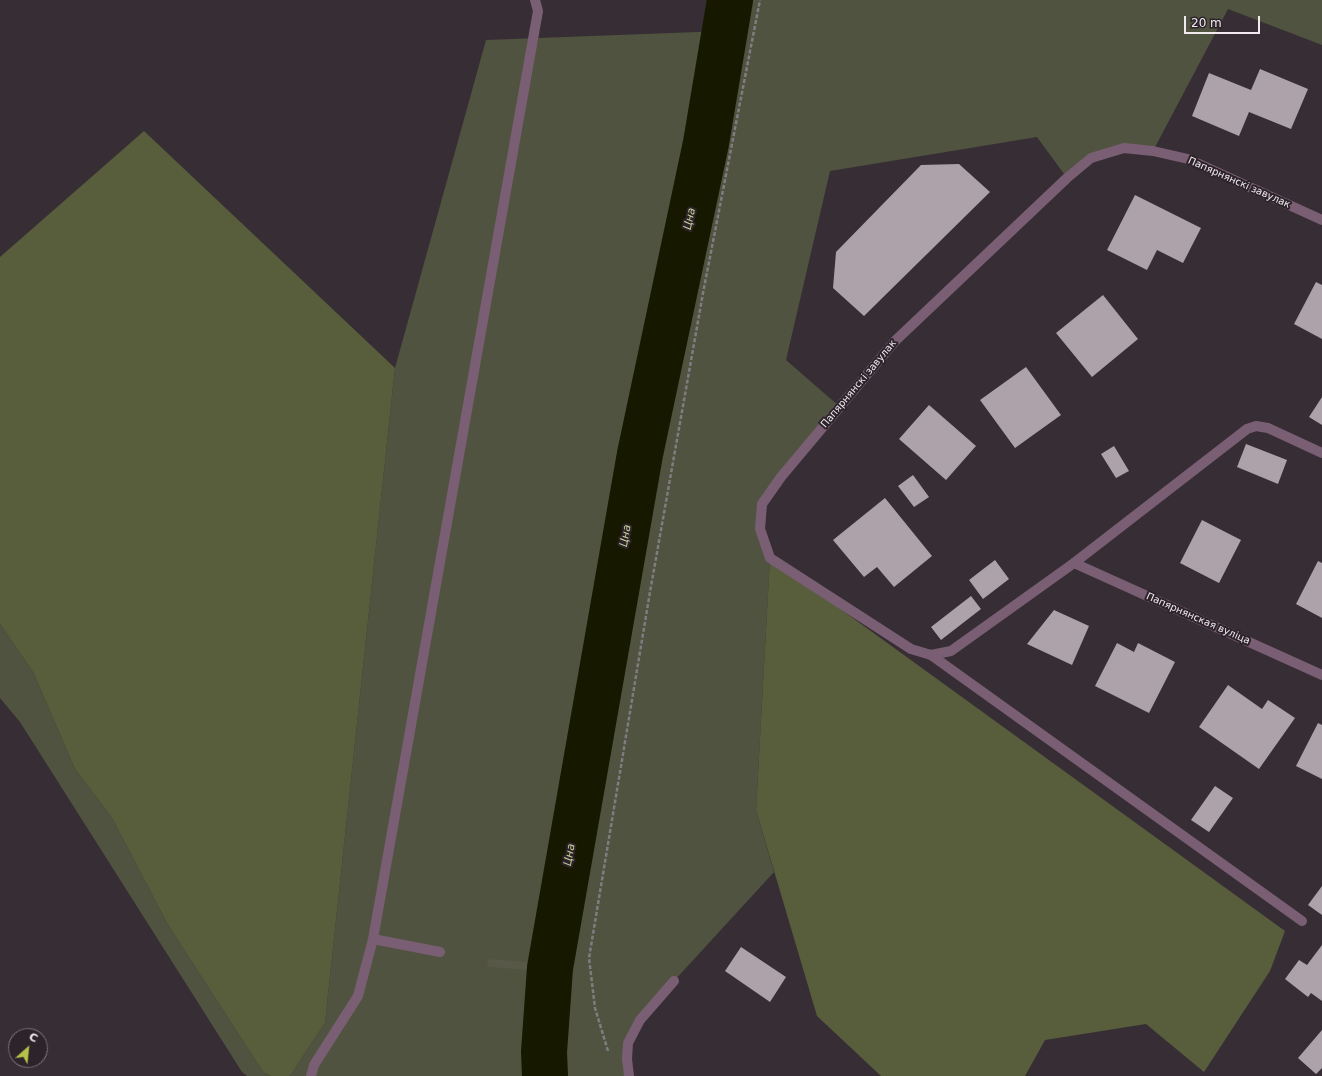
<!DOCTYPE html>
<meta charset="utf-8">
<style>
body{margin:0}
#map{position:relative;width:1322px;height:1076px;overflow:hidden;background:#372e35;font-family:"DejaVu Sans",sans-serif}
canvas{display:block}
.north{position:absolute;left:8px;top:1028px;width:40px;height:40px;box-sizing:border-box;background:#2d242b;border:1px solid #7b7379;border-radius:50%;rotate:27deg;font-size:11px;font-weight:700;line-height:16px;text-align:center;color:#f0eaef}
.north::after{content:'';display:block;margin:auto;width:14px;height:18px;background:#b4c24a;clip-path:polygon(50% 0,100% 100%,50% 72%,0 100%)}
.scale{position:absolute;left:1184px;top:16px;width:76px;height:18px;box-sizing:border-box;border:2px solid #f0eaef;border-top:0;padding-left:5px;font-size:12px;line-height:14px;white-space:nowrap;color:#f0eaef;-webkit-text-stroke:3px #2d242b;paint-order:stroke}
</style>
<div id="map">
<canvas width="1322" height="1076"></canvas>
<div class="north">С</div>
<div class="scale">20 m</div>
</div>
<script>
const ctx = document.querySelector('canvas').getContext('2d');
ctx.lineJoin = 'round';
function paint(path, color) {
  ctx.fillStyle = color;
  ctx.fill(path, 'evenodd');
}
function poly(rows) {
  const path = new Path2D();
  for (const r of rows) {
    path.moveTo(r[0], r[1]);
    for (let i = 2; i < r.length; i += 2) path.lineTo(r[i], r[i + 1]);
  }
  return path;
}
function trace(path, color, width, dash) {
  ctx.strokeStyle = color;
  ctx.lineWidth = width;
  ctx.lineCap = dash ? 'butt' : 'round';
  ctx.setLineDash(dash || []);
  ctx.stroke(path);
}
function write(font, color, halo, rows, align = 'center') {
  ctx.font = font + ' "DejaVu Sans",sans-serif';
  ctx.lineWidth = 4;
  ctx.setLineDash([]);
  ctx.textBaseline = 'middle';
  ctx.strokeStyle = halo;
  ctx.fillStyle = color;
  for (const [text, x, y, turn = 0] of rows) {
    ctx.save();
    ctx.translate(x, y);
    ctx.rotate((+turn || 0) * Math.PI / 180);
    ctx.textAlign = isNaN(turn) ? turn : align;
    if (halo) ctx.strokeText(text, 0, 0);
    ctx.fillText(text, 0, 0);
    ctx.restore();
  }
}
const green = poly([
 [729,0,1322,0,1322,45,1228,9,1153,151,1124,148,1091,158,1067,178,1037,137,830,171,786,360,840,407,762,504,760,529,770,558,756,810,774,872,674,981,628,1043,629,1076,289,1076,292,1074,303,1056,325,1023,395,368,486,40,724,31],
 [0,624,33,672,75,769,112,818,168,925,263,1072,271,1076,247,1076,242,1072,20,722,0,698]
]);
const forest = poly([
 [144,131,395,368,325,1023,303,1056,292,1074,289,1076,271,1076,263,1072,168,925,112,818,75,769,33,672,0,624,0,257],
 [770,558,1285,931,1270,971,1204,1072,1146,1024,1045,1040,1025,1076,881,1076,817,1016,756,810]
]);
const stream = poly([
 [491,963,550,968]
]);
const river = poly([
 [545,1076,544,1052,550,968,640,454,706,143,730,0]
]);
const building = poly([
 [1260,69,1308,89,1291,129,1249,112,1239,136,1192,116,1209,73,1251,90],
 [959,164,990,192,864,316,833,288,836,252,921,165],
 [1135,195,1201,228,1183,263,1157,250,1147,270,1107,250],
 [1316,282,1322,285,1322,339,1294,324],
 [1103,295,1138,339,1092,377,1056,333],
 [1026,367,1061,415,1015,448,980,400],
 [1322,397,1322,425,1309,417],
 [929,405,976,446,946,480,899,439],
 [1246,444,1287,460,1278,484,1237,467],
 [1114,446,1129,471,1116,478,1101,454],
 [913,475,929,497,914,507,898,486],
 [885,498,932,556,894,587,877,567,864,577,833,540],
 [1202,520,1241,540,1219,583,1180,563],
 [995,560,1009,579,983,599,969,580],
 [1318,561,1322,563,1322,618,1296,604],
 [971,596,981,609,941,640,931,627],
 [1054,610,1089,626,1072,665,1027,644],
 [1117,643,1134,652,1138,643,1175,662,1149,713,1095,686],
 [1228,685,1262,709,1268,700,1295,718,1259,769,1199,727],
 [1318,723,1322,725,1322,779,1296,766],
 [1215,786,1233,798,1209,832,1191,820],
 [1322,886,1322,915,1308,905],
 [1322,945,1322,1001,1311,993,1308,997,1285,979,1299,960,1307,965],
 [741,947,786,977,770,1002,725,971],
 [1322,1030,1322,1068,1316,1074,1298,1058]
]);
const path = poly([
 [608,1051,595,1008,589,958,650,592,703,293,760,0]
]);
const service = poly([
 [1074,563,1247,429,1256,426,1268,428,1322,453],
 [931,655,1302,921],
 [373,939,440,952],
 [311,1076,314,1065,358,996,373,939,538,11,535,0],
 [629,1076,627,1059,628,1043,640,1020,674,981]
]);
const minor = poly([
 [1322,220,1188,159,1153,151,1124,148,1091,158,1067,178,895,341,781,477,762,504,760,529,770,558,911,649,931,655,951,651,1074,563,1322,675]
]);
const streetNames = [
 ["Папярнянскі завулак",1239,183,24],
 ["Папярнянскі завулак",859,384,-50],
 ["Папярнянская вуліца",1198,619,24]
];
const waterNames = [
 ["Цна",690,219,-78],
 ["Цна",626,536,-80],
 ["Цна",570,855,-80]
];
paint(green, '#50533f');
paint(forest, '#585d3c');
trace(stream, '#575848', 8);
trace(river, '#161900', 46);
paint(building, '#ada1aa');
trace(path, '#827b81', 2.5, [4, 2]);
trace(service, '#7a5e74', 10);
trace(minor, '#7a5e74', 10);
write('10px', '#f0eaef', '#2d242b', streetNames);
write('italic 11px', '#c8d195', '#2d242b', waterNames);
</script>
